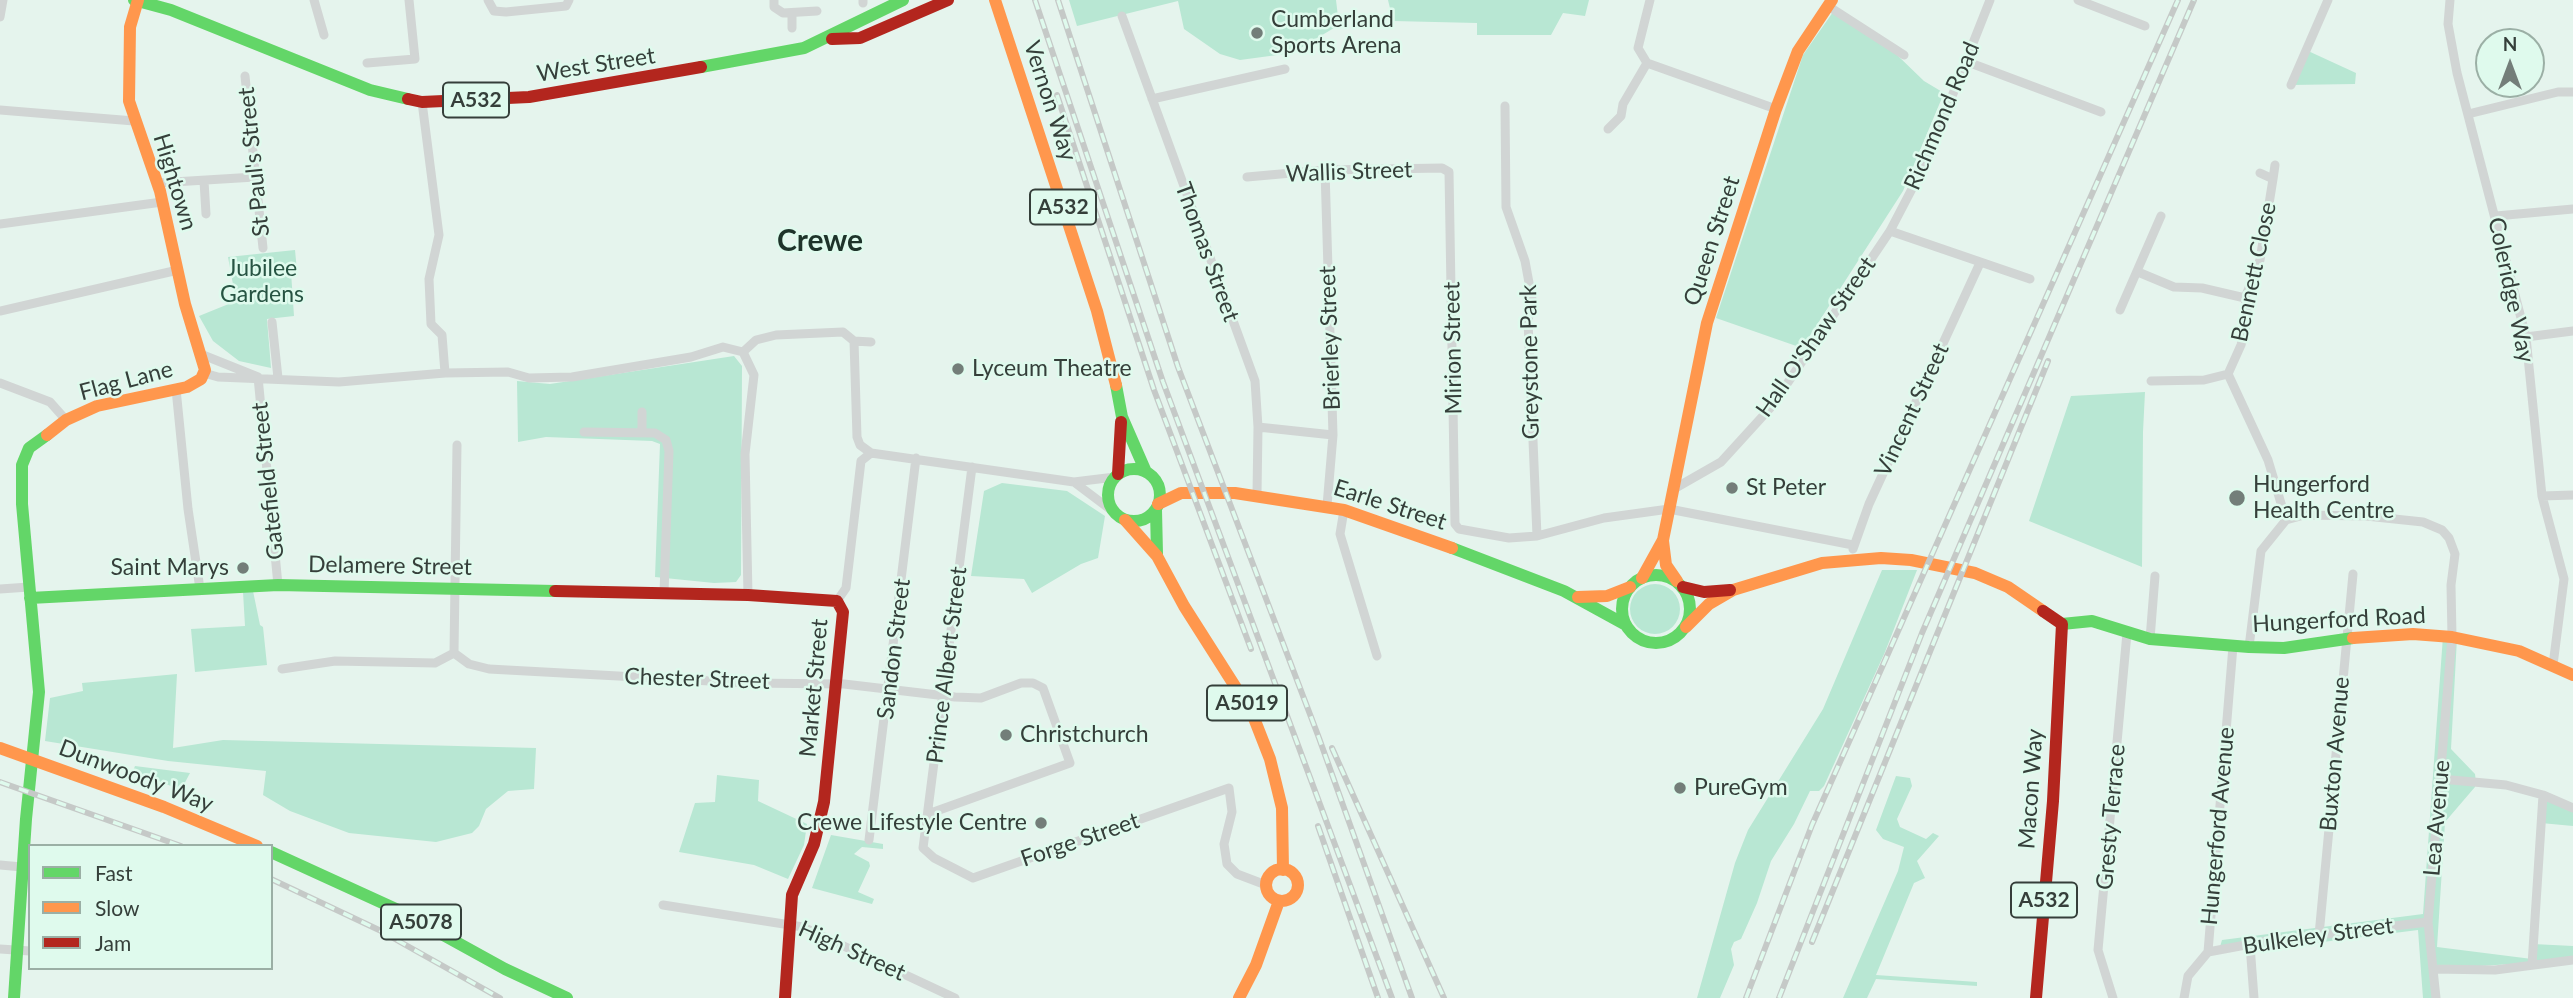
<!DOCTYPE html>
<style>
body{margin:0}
#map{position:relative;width:2573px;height:998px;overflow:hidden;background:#e5f4ed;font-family:Lato,sans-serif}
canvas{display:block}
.legend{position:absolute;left:28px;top:844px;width:245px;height:126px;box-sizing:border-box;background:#dffaed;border:2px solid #9bafa5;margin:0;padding:9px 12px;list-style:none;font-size:21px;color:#353f3a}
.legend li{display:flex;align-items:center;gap:14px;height:35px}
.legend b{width:35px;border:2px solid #9bafa5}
.north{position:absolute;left:2475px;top:28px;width:70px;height:70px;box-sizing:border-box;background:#dffaed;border:2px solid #9bafa5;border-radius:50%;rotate:0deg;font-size:19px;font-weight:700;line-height:28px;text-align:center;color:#353f3a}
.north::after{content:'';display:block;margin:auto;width:24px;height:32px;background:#737e79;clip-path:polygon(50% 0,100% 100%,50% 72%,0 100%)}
</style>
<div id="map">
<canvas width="2573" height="998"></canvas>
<ul class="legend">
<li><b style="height:9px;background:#63d668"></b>Fast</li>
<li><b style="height:9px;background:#ff974d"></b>Slow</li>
<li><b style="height:9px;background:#b3261e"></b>Jam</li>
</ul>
<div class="north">N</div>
</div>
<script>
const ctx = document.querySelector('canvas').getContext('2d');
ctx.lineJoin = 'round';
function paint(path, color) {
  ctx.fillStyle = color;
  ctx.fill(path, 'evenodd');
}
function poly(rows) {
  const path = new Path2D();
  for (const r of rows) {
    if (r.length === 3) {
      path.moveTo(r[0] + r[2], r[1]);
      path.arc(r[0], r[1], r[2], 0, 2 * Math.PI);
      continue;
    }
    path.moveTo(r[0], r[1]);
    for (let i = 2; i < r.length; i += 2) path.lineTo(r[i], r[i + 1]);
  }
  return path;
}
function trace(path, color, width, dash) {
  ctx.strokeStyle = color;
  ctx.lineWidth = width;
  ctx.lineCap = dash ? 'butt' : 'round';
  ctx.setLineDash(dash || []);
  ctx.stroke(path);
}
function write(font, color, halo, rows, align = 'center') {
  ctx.font = font + ' Lato,sans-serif';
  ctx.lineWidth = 5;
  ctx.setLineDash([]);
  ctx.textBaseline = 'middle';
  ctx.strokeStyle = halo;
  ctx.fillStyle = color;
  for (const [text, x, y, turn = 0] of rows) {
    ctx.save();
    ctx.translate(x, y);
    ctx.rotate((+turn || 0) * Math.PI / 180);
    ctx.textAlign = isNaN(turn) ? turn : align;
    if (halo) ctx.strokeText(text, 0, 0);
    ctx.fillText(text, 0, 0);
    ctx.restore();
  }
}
const green = poly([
 [1069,0,1336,0,1339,25,1292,53,1240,60,1220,54,1184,29,1178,1,1077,26],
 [1388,0,1589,0,1585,16,1563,13,1551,35,1477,35,1477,23,1393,21],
 [1833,12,1896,54,1924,81,1944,93,1903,191,1802,348,1716,318,1803,55],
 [2306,50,2356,73,2355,84,2291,85],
 [295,250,297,271,291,272,294,316,267,319,271,368,239,361,213,341,199,316,236,301,228,257],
 [734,356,742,366,741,575,736,582,714,583,655,577,660,444,652,441,546,437,518,442,517,381,550,384],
 [2145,392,2143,432,2142,567,2029,521,2071,396],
 [1002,483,1067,491,1105,516,1098,558,1081,564,1032,593,1024,579,971,576,984,491],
 [1882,570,1917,570,1885,652,1824,786,1819,791,1810,791,1794,824,1771,861,1757,903,1741,939,1734,942,1731,949,1734,965,1720,998,1697,998,1735,863,1748,830,1823,709],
 [1655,609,25],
 [253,591,260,625,263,627,267,665,195,672,191,629,245,626,243,592],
 [2443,636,2457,638,2451,749,2475,774,2476,782,2475,787,2445,822,2437,947,2532,959,2533,944,2573,946,2573,960,2434,969,2436,998,2423,998,2418,930,2251,951,2250,945,2219,950,2222,940,2423,914],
 [177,674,173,748,223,740,536,748,534,789,508,791,486,809,479,826,472,833,436,842,349,833,290,811,263,795,266,771,168,761,45,741,50,698,83,691,82,683],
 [135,766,190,773,181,790,133,771],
 [717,775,759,780,758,801,807,824,804,845,788,879,754,865,679,852,695,803,715,802],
 [1896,776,1910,778,1912,786,1897,819,1900,827,1926,839,1933,833,1939,836,1917,861,1925,878,1914,883,1876,975,1977,982,1977,986,1876,979,1867,998,1843,998,1898,871,1904,847,1883,839,1876,830],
 [2543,795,2573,808,2573,826,2541,823],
 [831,835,883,844,883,849,862,847,854,854,869,862,870,866,858,892,874,899,872,904,812,888]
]);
const street = poly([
 [314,0,324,35],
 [488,0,494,11,506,12,566,6,569,0],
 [774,0,774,7,783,13,817,11],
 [2078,0,2145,26],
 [2450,0,2448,24,2457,73,2526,337,2542,496,2564,579,2553,665],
 [863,3,863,0],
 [1828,6,1904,55],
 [792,14,792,28],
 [1122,16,1255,381,1258,427,1257,494],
 [0,17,3,0],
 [1965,61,2101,112],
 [367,63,415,59,409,0],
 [1647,63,1776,109],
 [245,76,263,248],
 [2291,85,2328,0],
 [1152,99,1285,69],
 [422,102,439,235,429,279,431,324,442,335,445,373],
 [1505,106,1506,207,1525,261,1532,299,1528,321,1537,536],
 [0,110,134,121],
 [2468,114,2558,92,2573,92],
 [1608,129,1621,116,1623,104,1647,63,1638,48,1650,0],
 [1325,170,1333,435,1327,506],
 [2260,173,2273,179,2260,260,2245,298,2248,318,2241,345,2228,374,2268,460,2286,520],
 [1247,177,1325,170,1442,168,1449,172,1455,524,1459,529,1509,538,1537,536,1604,518,1669,509,1853,545],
 [2273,179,2275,165],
 [204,181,206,214],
 [157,183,255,177],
 [2496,216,2573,209],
 [0,224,162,202],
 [1890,231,2030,279],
 [2138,272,2174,287,2202,288,2245,298],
 [2120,310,2161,216],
 [0,311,178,270],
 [272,322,278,378],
 [2526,337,2573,331],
 [854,341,857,437,860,445,871,453],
 [743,352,754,375,745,454,748,595],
 [743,352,756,340,776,335,843,332,854,341,871,342],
 [203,355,258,377],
 [204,373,218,377,339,382,445,373,508,372,529,378,572,377,691,357,723,347,743,352],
 [258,377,278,585],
 [2151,381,2204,380,2228,374],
 [0,383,50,402,66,420],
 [176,389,188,509,200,589],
 [1258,427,1333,435],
 [584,432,655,433,666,440,669,451,664,593],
 [642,433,642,412],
 [871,453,1074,482,1115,477],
 [972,467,923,848,934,858,973,878,1229,788,1232,812,1224,844,1227,864,1237,874,1266,885],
 [1074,482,1115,513],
 [1672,490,1721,462,1772,406,1890,231,1926,162,1990,0],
 [2542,496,2573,495],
 [1344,510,1340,534,1377,656],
 [1853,549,1869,504,1980,263],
 [0,589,29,587],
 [837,601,846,588,861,461,871,453],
 [2150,639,2155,576],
 [2249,647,2261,551,2286,520,2304,515,2366,516,2423,522,2442,530,2449,538,2455,554,2451,585,2452,637,2428,922,2436,998],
 [454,653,469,664,489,669,747,683,844,684,955,697,981,698,1021,683,1033,683,1043,688,1070,763,928,814],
 [454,653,457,445],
 [282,669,335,661,435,663,454,653],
 [2441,779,2506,785,2543,795,2573,808],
 [869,840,916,458],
 [0,865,22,867],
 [663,905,803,927,955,998],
 [2319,935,2353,574],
 [2250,945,2254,998],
 [0,949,30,951],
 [2208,952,2267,941,2428,922],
 [2532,965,2543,795],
 [2433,969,2495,970,2573,960],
 [2113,998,2098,950,2127,633],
 [2184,998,2188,976,2208,952,2233,646]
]);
const fast = poly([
 [134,0,171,10,370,90,408,99],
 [701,67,804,48,903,0],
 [1116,385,1122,417,1146,472],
 [1134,495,26],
 [1156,510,1157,554],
 [1452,548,1564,591,1626,625],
 [1656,609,34],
 [30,598,278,585,555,591],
 [2062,624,2092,621,2150,639,2249,647,2284,648,2353,638],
 [271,852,398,910,505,969,567,998],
 [14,998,26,819,39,692,22,504,22,465,29,448,47,435]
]);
const slow = poly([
 [995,0,1097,311,1116,385],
 [47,435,66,420,97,406,187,387,201,379,205,370,185,304,160,191,129,101,130,27,138,0],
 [1158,504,1181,493,1235,493,1344,510,1452,548],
 [1125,520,1157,556,1184,606,1252,713,1270,759,1282,808,1283,870],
 [1663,541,1666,565,1677,581],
 [1642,578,1663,540,1707,323,1776,109,1798,51,1832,0],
 [1578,597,1607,596,1630,587],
 [1686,627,1709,604,1733,590,1822,563,1881,558,1911,560,1975,573,2008,587,2043,611],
 [2353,638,2413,634,2452,637,2519,651,2573,675],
 [0,748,164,807,257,846],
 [1282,885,16],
 [1239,998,1256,965,1279,901]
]);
const jam = poly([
 [832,39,860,38,948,0],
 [408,99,422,102,529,97,701,67],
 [1118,474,1121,422],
 [1683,587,1704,592,1730,590],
 [555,591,748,595,837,601,843,612,824,802,814,844,792,895,785,998],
 [2036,998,2053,801,2062,624,2043,611]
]);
const rail = poly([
 [1035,0,1163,382,1392,998],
 [1058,0,1178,367,1319,738,1412,998],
 [1057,95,1154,390,1251,649],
 [1332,748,1444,998],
 [0,782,181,846],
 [1318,826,1378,998],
 [271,879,379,930,500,998],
 [1812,942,2048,361],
 [1746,998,1812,825,2178,0],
 [1779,998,1922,633,2194,0]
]);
const markers = [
 [1257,33,7,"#737e79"],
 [958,369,7,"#737e79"],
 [1732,488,7,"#737e79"],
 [2237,498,9,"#737e79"],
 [243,568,7,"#737e79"],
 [1006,735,7,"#737e79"],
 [1680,788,7,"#737e79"],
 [1041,823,7,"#737e79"]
];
const shields = [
 [476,100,66],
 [1063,207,66],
 [1247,703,80],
 [2044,900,66],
 [421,922,80]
];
const shieldNames = [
 ["A532",476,100],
 ["A532",1063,207],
 ["A5019",1247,703],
 ["A532",2044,900],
 ["A5078",421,922]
];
const poiNames = [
 ["Cumberland",1271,20],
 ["Sports Arena",1271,46],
 ["Lyceum Theatre",972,369],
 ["Hungerford",2253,485],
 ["Health Centre",2253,511],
 ["St Peter",1746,488],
 ["Saint Marys",229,568,"right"],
 ["Christchurch",1020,735],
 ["PureGym",1694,788],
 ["Crewe Lifestyle Centre",1027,823,"right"]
];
const streetNames = [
 ["West Street",596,65,-9],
 ["Vernon Way",1050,101,72],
 ["Richmond Road",1942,116,-67],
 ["St Paul's Street",254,162,-96],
 ["Wallis Street",1349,172,-2],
 ["Hightown",175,182,73],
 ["Queen Street",1712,241,-72],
 ["Thomas Street",1207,252,70],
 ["Bennett Close",2254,272,-78],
 ["Coleridge Way",2511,290,78],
 ["Hall O'Shaw Street",1816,337,-55],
 ["Brierley Street",1330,338,-92],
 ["Mirion Street",1453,348,-91],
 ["Greystone Park",1530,362,-91],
 ["Flag Lane",126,381,-15],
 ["Vincent Street",1912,410,-65],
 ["Gatefield Street",268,481,-96],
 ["Earle Street",1390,505,18],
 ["Delamere Street",390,566,1],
 ["Hungerford Road",2339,620,-3],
 ["Sandon Street",894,649,-83],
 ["Prince Albert Street",947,665,-83],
 ["Chester Street",697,679,2],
 ["Market Street",814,688,-85],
 ["Buxton Avenue",2335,754,-85],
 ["Dunwoody Way",136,776,21],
 ["Macon Way",2031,789,-86],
 ["Gresty Terrace",2111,817,-85],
 ["Lea Avenue",2437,818,-85],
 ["Hungerford Avenue",2218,826,-85],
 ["Forge Street",1080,840,-19],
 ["Bulkeley Street",2318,936,-8],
 ["High Street",852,951,24]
];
const parkNames = [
 ["Jubilee",262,269],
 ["Gardens",262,295]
];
const districtNames = [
 ["Crewe",820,241]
];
paint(green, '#b8e7d3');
trace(street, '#d1d5d4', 9);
trace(fast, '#63d668', 12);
trace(slow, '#ff974d', 12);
trace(jam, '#b3261e', 12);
trace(rail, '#c5c9c7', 6);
trace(rail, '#dffaed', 3.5, [10]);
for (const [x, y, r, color] of markers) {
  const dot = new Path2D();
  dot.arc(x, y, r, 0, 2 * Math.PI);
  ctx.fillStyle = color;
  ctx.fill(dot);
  trace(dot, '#dffaed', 2.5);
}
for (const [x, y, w] of shields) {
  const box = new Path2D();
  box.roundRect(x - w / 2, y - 17.5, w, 35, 5);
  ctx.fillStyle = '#dffaed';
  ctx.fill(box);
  trace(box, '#353f3a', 2);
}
write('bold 21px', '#353f3a', null, shieldNames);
write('23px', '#353f3a', '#dffaed', poiNames, 'left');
write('23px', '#353f3a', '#dffaed', streetNames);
write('23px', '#275443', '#dffaed', parkNames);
write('bold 30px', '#1e332a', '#dffaed', districtNames);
</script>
